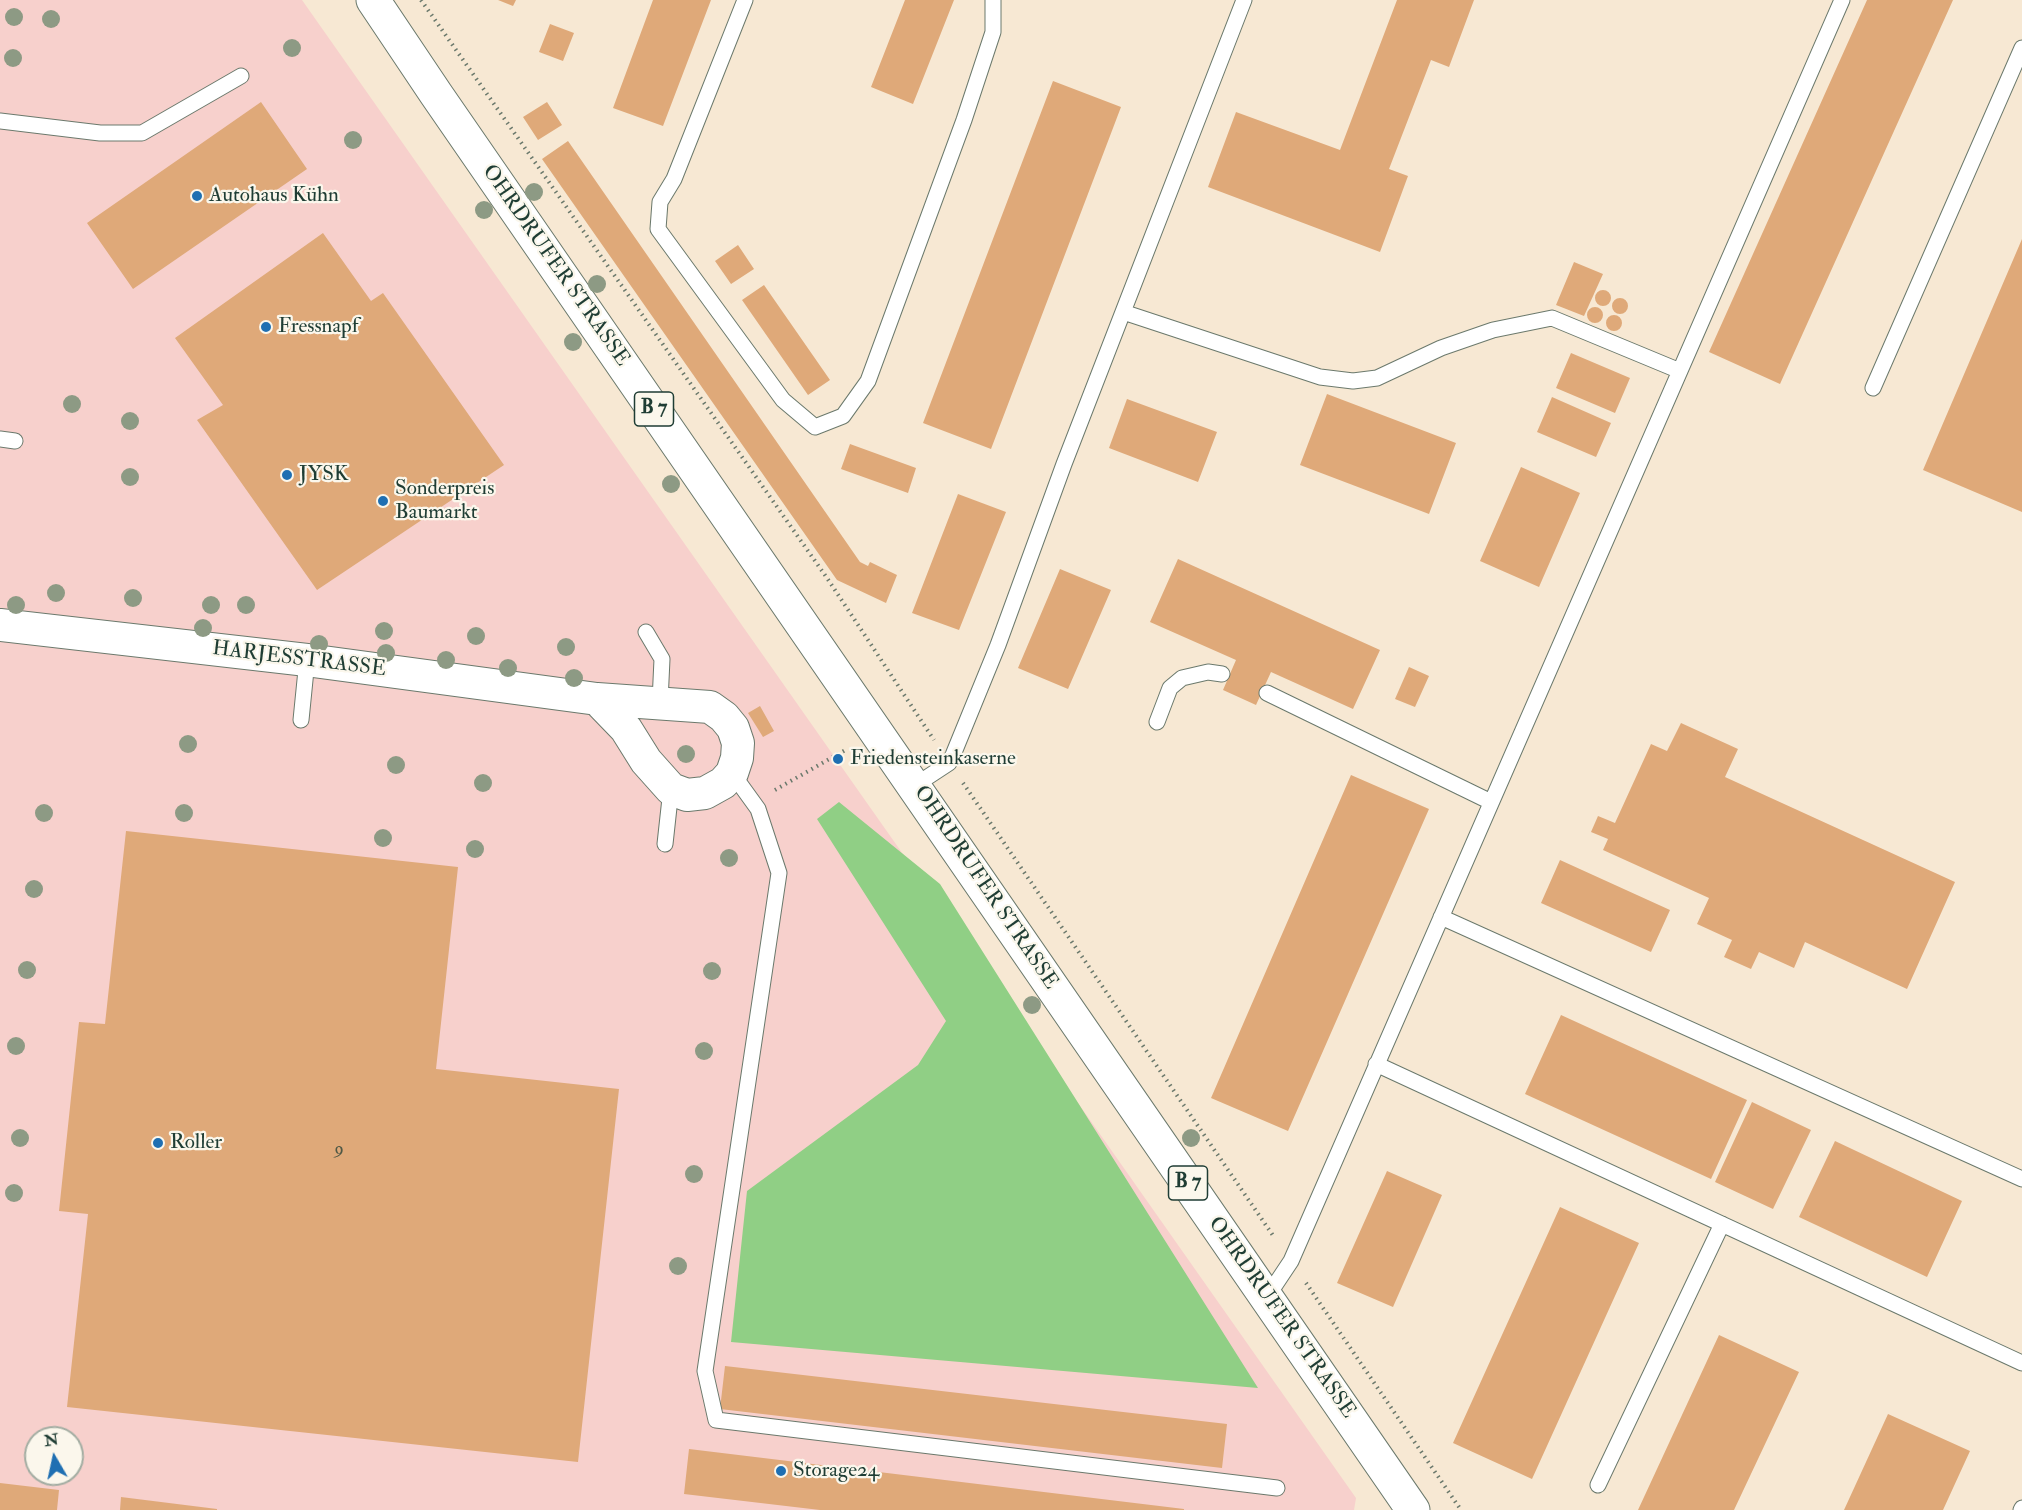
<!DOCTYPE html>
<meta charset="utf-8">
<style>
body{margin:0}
#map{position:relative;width:2022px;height:1510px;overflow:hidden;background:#f7e8d3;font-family:"IM FELL Double Pica",serif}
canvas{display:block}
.north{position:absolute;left:24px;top:1426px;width:60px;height:60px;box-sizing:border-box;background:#fbf7ec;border:2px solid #a3ada2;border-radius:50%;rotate:351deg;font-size:16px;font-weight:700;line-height:24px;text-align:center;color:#1f3d34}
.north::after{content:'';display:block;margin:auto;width:21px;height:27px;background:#1f6fb2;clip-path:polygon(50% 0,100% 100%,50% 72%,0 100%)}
</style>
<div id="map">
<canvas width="2022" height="1510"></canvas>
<div class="north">N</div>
</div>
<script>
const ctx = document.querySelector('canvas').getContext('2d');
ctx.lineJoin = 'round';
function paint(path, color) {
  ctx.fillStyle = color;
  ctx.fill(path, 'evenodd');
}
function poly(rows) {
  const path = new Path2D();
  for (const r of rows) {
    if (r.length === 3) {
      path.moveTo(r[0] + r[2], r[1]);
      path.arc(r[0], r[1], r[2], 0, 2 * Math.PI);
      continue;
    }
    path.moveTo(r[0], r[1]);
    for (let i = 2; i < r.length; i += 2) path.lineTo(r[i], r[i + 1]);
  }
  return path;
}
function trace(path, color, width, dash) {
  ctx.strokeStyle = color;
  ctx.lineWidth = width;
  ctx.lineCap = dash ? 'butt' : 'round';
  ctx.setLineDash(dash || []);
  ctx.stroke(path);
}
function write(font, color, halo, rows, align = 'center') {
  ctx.font = font + ' "IM FELL Double Pica",serif';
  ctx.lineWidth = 4.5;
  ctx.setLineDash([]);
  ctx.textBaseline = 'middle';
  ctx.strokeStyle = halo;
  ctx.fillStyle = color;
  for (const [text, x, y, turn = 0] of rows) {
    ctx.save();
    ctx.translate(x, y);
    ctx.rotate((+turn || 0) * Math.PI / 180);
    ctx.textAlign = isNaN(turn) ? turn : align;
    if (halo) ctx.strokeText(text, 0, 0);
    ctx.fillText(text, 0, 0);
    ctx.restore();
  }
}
const built = poly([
 [0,0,302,0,1356,1498,1354,1510,0,1510],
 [36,1438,72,1438,72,1474,36,1474]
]);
const green = poly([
 [839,802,940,884,1258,1388,731,1342,747,1191,918,1065,946,1021,817,819]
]);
const building = poly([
 [498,0,516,0,513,6],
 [653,0,711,0,663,126,613,108],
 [905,0,954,0,913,104,871,87],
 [1397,0,1474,0,1449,67,1431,60,1389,169,1408,176,1380,252,1208,187,1236,112,1340,150],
 [1867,0,1953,0,1780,384,1709,352],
 [550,24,574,33,563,61,539,52],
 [1053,81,1121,107,991,449,923,423],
 [261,102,307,169,133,289,87,223],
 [547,102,562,125,538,140,523,117],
 [568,141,860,562,868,566,870,562,897,575,886,603,837,580,542,159],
 [323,233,371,301,383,293,504,465,317,590,197,420,223,405,175,338],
 [2022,239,2022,512,1923,470],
 [738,245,754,269,731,284,715,261],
 [1574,262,1603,274,1584,316,1556,305],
 [764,285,830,380,808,395,742,300],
 [1603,298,8],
 [1620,306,8],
 [1595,315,8],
 [1614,323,8],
 [1571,353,1630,378,1615,413,1556,388],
 [1327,394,1456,443,1429,514,1300,465],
 [1552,397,1611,423,1596,457,1537,432],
 [1127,399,1217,432,1198,482,1109,448],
 [850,444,916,468,908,493,841,469],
 [1521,467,1580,493,1539,587,1480,561],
 [958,494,1006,512,959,630,912,613],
 [1178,559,1380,650,1353,709,1271,672,1256,705,1223,690,1236,660,1150,622],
 [1060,569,1111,590,1068,689,1018,668],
 [1409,667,1429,676,1415,707,1395,699],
 [760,706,774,731,763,737,748,713],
 [1681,723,1738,749,1725,777,1955,882,1907,989,1805,942,1794,968,1759,952,1751,969,1724,957,1732,940,1697,924,1709,898,1603,850,1608,839,1591,832,1598,816,1615,823,1651,744,1667,751],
 [1351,775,1429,809,1288,1131,1211,1098],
 [126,831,458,867,436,1069,619,1089,578,1462,67,1407,88,1214,59,1211,79,1022,105,1024],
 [1560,860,1670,910,1651,952,1541,903],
 [1561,1015,1747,1100,1711,1179,1525,1094],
 [1752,1102,1811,1130,1773,1209,1715,1182],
 [1835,1141,1962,1201,1927,1277,1799,1217],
 [1387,1171,1442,1195,1393,1307,1337,1283],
 [1560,1207,1639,1243,1532,1479,1453,1443],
 [1719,1335,1799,1372,1734,1510,1638,1510],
 [725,1366,1227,1424,1222,1468,720,1409],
 [1888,1414,1970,1451,1943,1510,1844,1510],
 [689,1449,1184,1509,1184,1510,820,1510,684,1494],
 [0,1483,59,1490,57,1510,0,1510],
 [121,1497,217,1509,217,1510,120,1510]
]);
const path = poly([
 [421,0,827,578,934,740],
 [963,783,1274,1237],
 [775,790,847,749],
 [1306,1283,1461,1510]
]);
const service = poly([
 [745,0,674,179,660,202,658,229,783,400,815,427,843,416,868,381,964,120,993,32,993,0],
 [0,121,100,133,142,133,241,76],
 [1123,312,1320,377,1353,381,1377,378,1441,348,1493,330,1552,318,1680,371],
 [1873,388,2022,48],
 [0,439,15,441],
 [646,632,662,659,660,702],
 [1267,693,1491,802],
 [301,720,307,660],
 [1157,722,1170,688,1182,678,1208,672,1222,674],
 [732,773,758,809,779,873,705,1371,716,1420,1277,1488],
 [914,786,949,763,953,755,998,645,1064,464,1244,0],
 [665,844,671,789],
 [1441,917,2022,1179],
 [1376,1064,2022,1363],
 [1267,1297,1291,1261,1842,0],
 [1598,1485,1722,1224],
 [2021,1510,2022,1508]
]);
const minor = poly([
 [0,625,307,660,597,699,710,707,724,717,733,728,738,743,737,758,732,773,723,783,705,793,687,795,671,789,646,761,626,729,597,699]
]);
const primary = poly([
 [373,0,436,94,1413,1510]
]);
const trees = [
 [14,17],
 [51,19],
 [292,48],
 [13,58],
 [353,140],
 [534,192],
 [484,210],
 [597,284],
 [573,342],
 [72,404],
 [130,421],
 [130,477],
 [671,484],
 [56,593],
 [133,598],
 [16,605],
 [211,605],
 [246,605],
 [203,628],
 [384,631],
 [476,636],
 [319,644],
 [566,647],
 [386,653],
 [446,660],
 [508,668],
 [574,678],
 [188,744],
 [686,754],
 [396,765],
 [483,783],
 [44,813],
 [184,813],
 [383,838],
 [475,849],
 [729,858],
 [34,889],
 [27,970],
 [712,971],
 [1032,1005],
 [16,1046],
 [704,1051],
 [20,1138],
 [1191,1138],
 [694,1174],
 [14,1193],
 [678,1266]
];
const markers = [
 [197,196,6,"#1f6fb2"],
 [266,327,6,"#1f6fb2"],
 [287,475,6,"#1f6fb2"],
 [383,501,6,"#1f6fb2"],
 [838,759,6,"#1f6fb2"],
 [158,1143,6,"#1f6fb2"],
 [781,1471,6,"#1f6fb2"]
];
const numberNames = [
 ["9",339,1150]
];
const shields = [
 [654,409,39],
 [1188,1183,39]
];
const shieldNames = [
 ["B 7",654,409],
 ["B 7",1188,1183]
];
const poiNames = [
 ["Autohaus Kühn",209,196],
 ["Fressnapf",278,327],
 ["JYSK",299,475],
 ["Sonderpreis",395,489],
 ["Baumarkt",395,513],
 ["Friedensteinkaserne",850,759],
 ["Roller",170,1143],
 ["Storage24",793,1471]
];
const streetNames = [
 ["OHRDRUFER STRASSE",555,266,55],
 ["HARJESSTRASSE",299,660,7],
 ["OHRDRUFER STRASSE",985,888,56],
 ["OHRDRUFER STRASSE",1281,1318,55]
];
paint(built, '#f7d0cc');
paint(green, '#90cf85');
paint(building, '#dfa979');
trace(service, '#6b796c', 17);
trace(minor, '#6b796c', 34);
trace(primary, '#6b796c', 35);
trace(path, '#6b796c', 4, [1.5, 4.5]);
trace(service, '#fff', 15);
trace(minor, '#fff', 32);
trace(primary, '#fff', 33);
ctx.fillStyle = '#8d9a84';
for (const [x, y] of trees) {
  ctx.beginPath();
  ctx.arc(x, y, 9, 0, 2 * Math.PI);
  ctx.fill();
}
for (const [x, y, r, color] of markers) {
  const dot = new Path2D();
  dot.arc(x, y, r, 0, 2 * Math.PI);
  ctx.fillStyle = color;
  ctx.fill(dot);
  trace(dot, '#fbf7ec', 2);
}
write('18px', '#4f5845', null, numberNames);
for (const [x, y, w] of shields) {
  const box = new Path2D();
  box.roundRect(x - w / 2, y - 17, w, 34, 4.5);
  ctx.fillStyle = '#fbf7ec';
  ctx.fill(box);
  trace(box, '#1f3d34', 1.5);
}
write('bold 20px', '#1f3d34', null, shieldNames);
write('21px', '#1f3d34', '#fbf7ec', poiNames, 'left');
write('21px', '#1f3d34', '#fbf7ec', streetNames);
</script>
